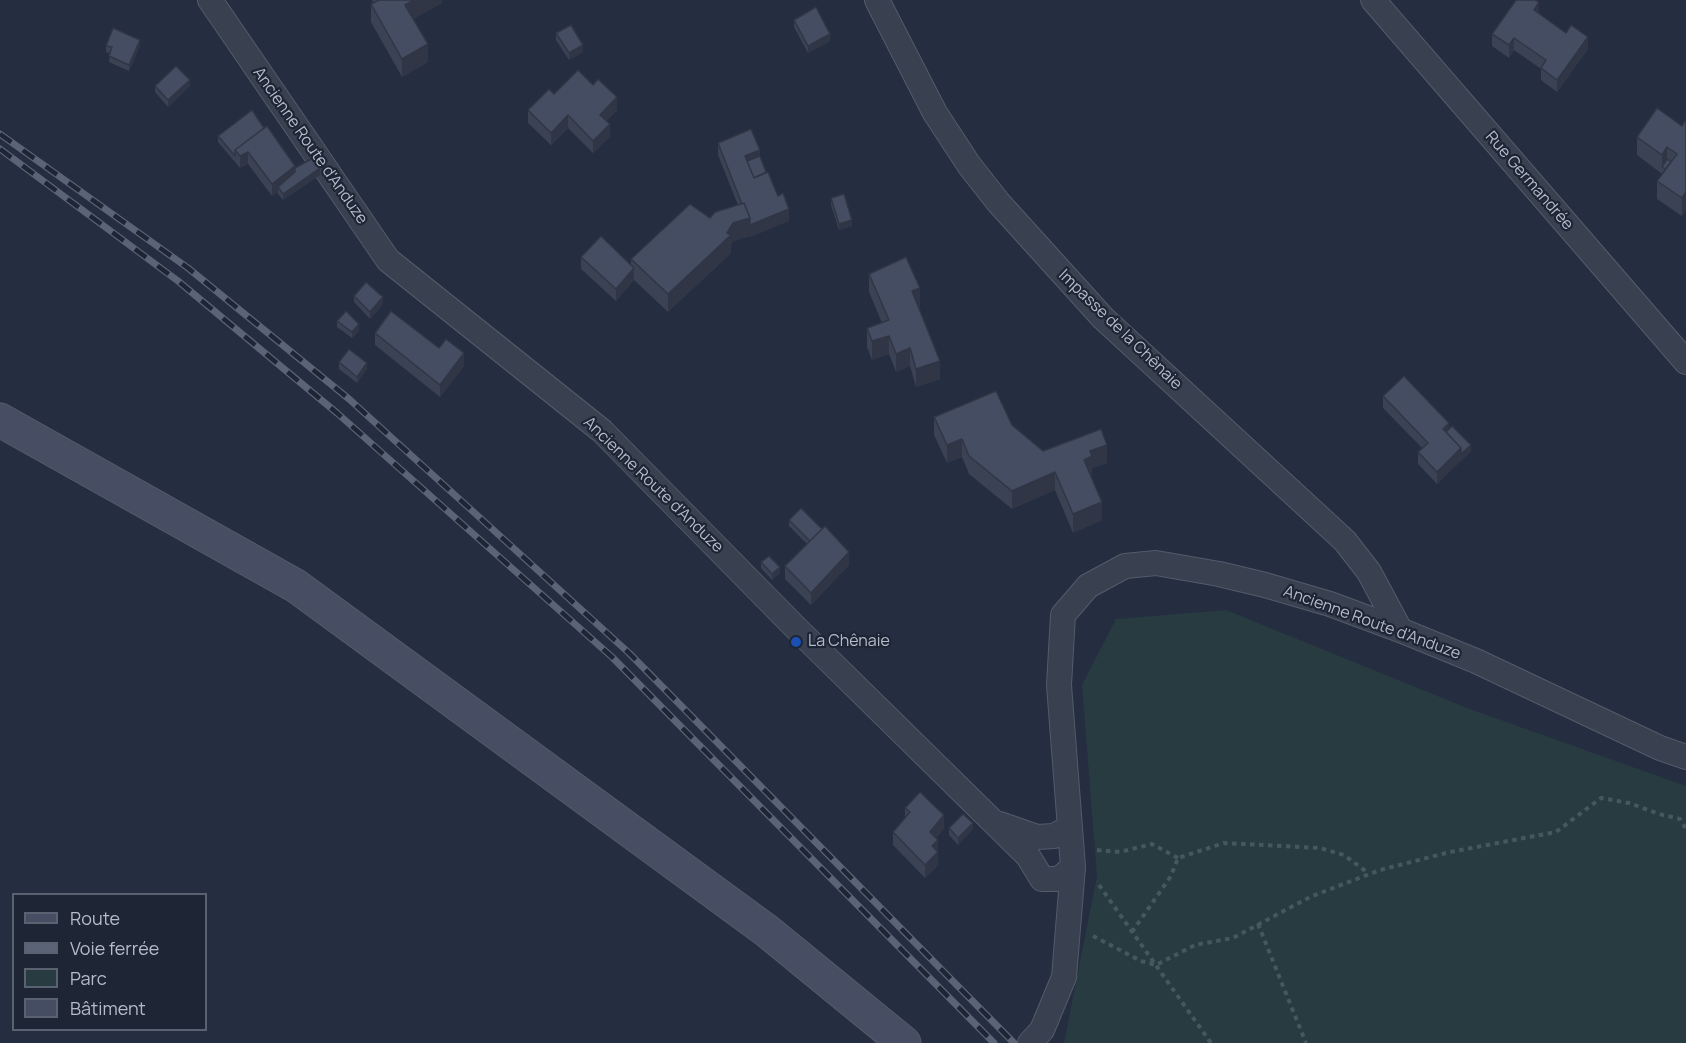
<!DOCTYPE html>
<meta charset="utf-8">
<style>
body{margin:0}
#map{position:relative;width:1686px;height:1043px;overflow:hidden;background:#252d40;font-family:Manrope,sans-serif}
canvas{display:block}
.legend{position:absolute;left:12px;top:893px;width:195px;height:138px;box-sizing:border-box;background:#1e2535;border:2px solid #5a6171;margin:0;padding:8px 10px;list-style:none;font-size:18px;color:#b5bbca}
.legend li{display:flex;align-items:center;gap:12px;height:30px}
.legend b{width:30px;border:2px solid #5a6171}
</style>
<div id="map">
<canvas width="1686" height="1043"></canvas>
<ul class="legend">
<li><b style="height:8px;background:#474e63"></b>Route</li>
<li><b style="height:8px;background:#5b6376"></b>Voie ferrée</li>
<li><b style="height:16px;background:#273b41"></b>Parc</li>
<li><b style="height:16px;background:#444d62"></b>Bâtiment</li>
</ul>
</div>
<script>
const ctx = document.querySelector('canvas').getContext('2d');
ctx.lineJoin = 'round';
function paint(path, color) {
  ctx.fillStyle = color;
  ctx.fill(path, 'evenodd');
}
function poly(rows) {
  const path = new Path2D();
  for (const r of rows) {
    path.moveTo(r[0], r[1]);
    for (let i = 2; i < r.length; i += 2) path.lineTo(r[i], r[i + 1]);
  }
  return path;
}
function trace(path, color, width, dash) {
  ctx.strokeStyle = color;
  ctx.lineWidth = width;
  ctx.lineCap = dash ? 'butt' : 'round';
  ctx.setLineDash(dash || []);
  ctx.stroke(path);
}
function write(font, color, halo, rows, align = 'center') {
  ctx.font = font + ' Manrope,sans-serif';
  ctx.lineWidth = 4.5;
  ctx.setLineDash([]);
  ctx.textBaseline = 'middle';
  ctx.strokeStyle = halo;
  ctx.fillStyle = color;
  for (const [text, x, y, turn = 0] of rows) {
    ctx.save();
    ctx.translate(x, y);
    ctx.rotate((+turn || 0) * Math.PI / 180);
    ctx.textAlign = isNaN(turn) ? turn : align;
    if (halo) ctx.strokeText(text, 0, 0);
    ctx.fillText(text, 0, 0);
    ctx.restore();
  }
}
const green = poly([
 [1226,610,1467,708,1686,786,1686,1043,1064,1043,1097,876,1082,685,1116,619]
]);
const path = poly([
 [1097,850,1120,852,1152,844,1178,858],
 [1099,885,1211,1043],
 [1258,924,1306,1043],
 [1132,932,1171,876,1178,858,1224,843,1320,848,1344,855,1368,873],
 [1093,936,1141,961,1156,965,1195,945,1233,938,1310,897,1380,870,1450,852,1556,832,1601,798,1629,803,1659,814,1680,819,1686,829]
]);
const minor = poly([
 [210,0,388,260,602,431,794,626,1028,856,1042,879,1059,879,1073,867],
 [877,0,935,113,969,165,998,202,1103,318,1345,541,1369,572,1400,630],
 [1373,0,1686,362],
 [1000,824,1037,837,1054,836,1070,827],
 [1030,1043,1042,1030,1064,977,1073,867,1059,685,1063,615,1088,586,1125,566,1156,563,1219,574,1265,585,1330,604,1400,630,1476,661,1660,748,1686,757]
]);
const secondary = poly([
 [0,420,296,586,767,931,904,1043]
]);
const rail = poly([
 [0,134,188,268,349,399,629,653,1014,1043],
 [0,149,178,281,337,413,612,657,994,1043]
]);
const wall = poly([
 [372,0,442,0,442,3,413,19,428,62,402,77,371,22,371,4,373,3],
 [1539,14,1588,49,1557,92,1541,80,1541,69,1514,50,1509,58,1492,46,1492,34],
 [794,20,830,41,808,53,794,27],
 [556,33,583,52,569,60,556,40],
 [106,46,140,46,129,71,109,62,110,53,106,52],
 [155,86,190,86,168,107,155,92],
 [554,94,617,110,606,121,610,137,593,153,568,128,551,145,528,123,528,110],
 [1686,119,1686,210,1682,216,1657,199,1657,181,1662,174,1637,155,1637,137,1682,126],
 [264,128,295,168,320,175,283,200,278,194,278,192,272,196,248,164,240,168,218,142,218,136],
 [718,143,760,156,766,172,789,221,750,237,750,236,733,241,731,245,731,253,668,312,634,280,616,301,581,269,581,257,631,265,631,259,738,205,718,155],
 [831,198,852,226,839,230,831,205],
 [869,274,920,306,919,306,940,379,916,387,910,366,896,372,889,354,872,360,867,347,867,328,882,323,869,292],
 [354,296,383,304,370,319,354,302],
 [337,321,359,331,352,338,337,327],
 [375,333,439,348,464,366,440,397,375,345],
 [339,362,367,369,357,383,339,369],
 [1383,396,1449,429,1471,451,1437,484,1418,464,1418,452,1422,448,1383,408],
 [934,417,1012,425,1043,451,1107,463,1092,468,1092,474,1091,475,1102,520,1073,533,1055,490,1012,509,969,474,962,457,947,463,934,435],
 [789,520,849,565,811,605,785,579,785,566,807,544,789,526],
 [761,562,780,573,772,580,761,568],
 [905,808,944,828,936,838,938,865,925,878,893,845,893,832,905,818],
 [949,828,973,829,958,845,949,835]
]);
const shadedWall = poly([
 [414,0,442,0,442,3,405,23,405,5],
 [1539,2,1539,15,1534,10],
 [830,34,830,41,808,53,808,46],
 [1588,37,1588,49,1557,92,1557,80],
 [1514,38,1514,50,1509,58,1509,45],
 [140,40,140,46,129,71,129,65],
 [428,44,428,62,402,77,402,59],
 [583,45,583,52,569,60,569,53],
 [190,80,190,86,168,107,168,100],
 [617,97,617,110,600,127,600,115],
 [568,115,568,128,551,145,551,133],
 [610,124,610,137,593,153,593,141],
 [267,139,248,153,248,164,240,168,240,156],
 [1667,147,1667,165,1662,167,1662,155],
 [760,150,760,163,748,168,745,156],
 [295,166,295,179,278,187,278,192,272,196,272,184],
 [320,168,320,175,283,200,283,194],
 [1686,192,1686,210,1682,216,1682,198],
 [789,209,789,221,750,237,750,225],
 [750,218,750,236,733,241,731,245,731,253,668,312,668,294,727,233,733,223],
 [852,220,852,226,839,230,839,224],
 [634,268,634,280,616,301,616,289],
 [920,288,920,306,912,309,912,291],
 [383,297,383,304,370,319,370,312],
 [359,324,359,331,352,338,352,332],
 [889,336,889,354,872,360,872,341],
 [910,348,910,366,896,372,896,354],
 [464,353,464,366,440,397,440,385],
 [940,361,940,379,916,387,916,369],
 [367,363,367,369,357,383,357,377],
 [1449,423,1449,436,1443,429],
 [962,439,962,457,947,463,947,445],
 [1107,445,1107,463,1092,468,1092,474,1084,478,1084,460,1090,451],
 [1471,445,1471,451,1437,484,1437,472,1461,448],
 [1055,472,1055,490,1012,509,1012,491],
 [1102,502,1102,520,1073,533,1073,514],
 [849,552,849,565,811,605,811,593],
 [780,567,780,573,772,580,772,574],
 [944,815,944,828,930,844,930,832],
 [973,823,973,829,958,845,958,838],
 [938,840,938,865,925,878,925,865,932,846]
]);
const building = poly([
 [379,0,414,0,405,5,428,44,402,59,371,4,379,0],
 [1516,0,1535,0,1539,2,1534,10,1566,33,1571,25,1588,37,1557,80,1541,68,1546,60,1514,38,1509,45,1492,34,1516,0],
 [816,7,830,34,808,46,794,20,816,7],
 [571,25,583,45,569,53,556,33,571,25],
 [113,28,140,40,129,65,109,56,112,47,106,46,113,28],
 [176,66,190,80,168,100,155,86,176,66],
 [578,70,593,85,598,79,617,97,600,115,610,124,593,141,568,115,551,133,528,110,549,89,554,94,578,70],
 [1657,108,1682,126,1686,119,1686,192,1682,198,1657,181,1677,154,1667,147,1662,155,1637,137,1657,108],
 [252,110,264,128,235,150,235,156,218,136,252,110],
 [267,126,295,166,272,184,248,152,240,156,235,150,267,126],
 [751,129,760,150,745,156,754,178,768,172,778,196,783,193,789,209,750,225,750,218,744,203,742,204,718,143,751,129],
 [760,156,766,172,754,178,747,161,760,156],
 [313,158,320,168,283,194,278,187,295,172,295,168,313,158],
 [1667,159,1671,162,1665,169,1662,167,1667,159],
 [844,194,852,220,839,224,831,198,844,194],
 [744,203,750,218,733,223,727,233,731,235,668,294,631,259,690,204,710,218,715,212,744,203],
 [601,236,634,268,616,289,581,257,601,236],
 [906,257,920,288,912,291,940,361,916,369,910,348,896,354,889,336,872,341,867,328,889,320,869,274,906,257],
 [366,282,383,297,370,312,354,296,366,282],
 [346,311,359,324,352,332,337,321,346,311],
 [391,311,439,348,446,339,464,353,440,385,375,333,391,311],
 [349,349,367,363,357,377,339,362,349,349],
 [1404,376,1449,423,1443,429,1461,448,1437,472,1418,452,1428,443,1383,396,1404,376],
 [996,391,1012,425,1043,451,1101,429,1107,445,1090,451,1092,456,1084,460,1102,502,1073,514,1055,472,1012,491,969,456,962,439,947,445,934,417,996,391],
 [1452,426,1471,445,1461,454,1461,448,1446,432,1452,426],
 [801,508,822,529,810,541,789,520,801,508],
 [825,526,849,552,811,593,785,566,825,526],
 [769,556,780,567,772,574,761,562,769,556],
 [920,792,944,815,930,832,938,840,932,846,938,852,925,865,893,832,910,812,905,808,920,792],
 [963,814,973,823,958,838,949,828,963,814]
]);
const markers = [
 [796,642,6,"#1a4fb4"]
];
const streetNames = [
 ["Ancienne Route d'Anduze",310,146,55],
 ["Rue Germandrée",1529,181,49],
 ["Impasse de la Chênaie",1120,330,44],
 ["Ancienne Route d'Anduze",653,485,44],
 ["Ancienne Route d'Anduze",1372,623,20]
];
const poiNames = [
 ["La Chênaie",808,642]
];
paint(green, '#273b41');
trace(minor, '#545b6a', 26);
trace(secondary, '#545b6a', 35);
trace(path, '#45585e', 4, [4.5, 4.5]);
trace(minor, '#39404f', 24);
trace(secondary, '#474e63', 33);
trace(rail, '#5b6376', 7);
trace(rail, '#1e2535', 4.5, [14]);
paint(wall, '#3a4254');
paint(shadedWall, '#303645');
paint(building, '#444d62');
trace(building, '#303645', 1.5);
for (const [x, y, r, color] of markers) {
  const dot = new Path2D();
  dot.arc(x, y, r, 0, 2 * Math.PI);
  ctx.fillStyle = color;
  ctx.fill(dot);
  trace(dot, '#1e2535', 2);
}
write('16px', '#b5bbca', '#1e2535', streetNames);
write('16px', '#b5bbca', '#1e2535', poiNames, 'left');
</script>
